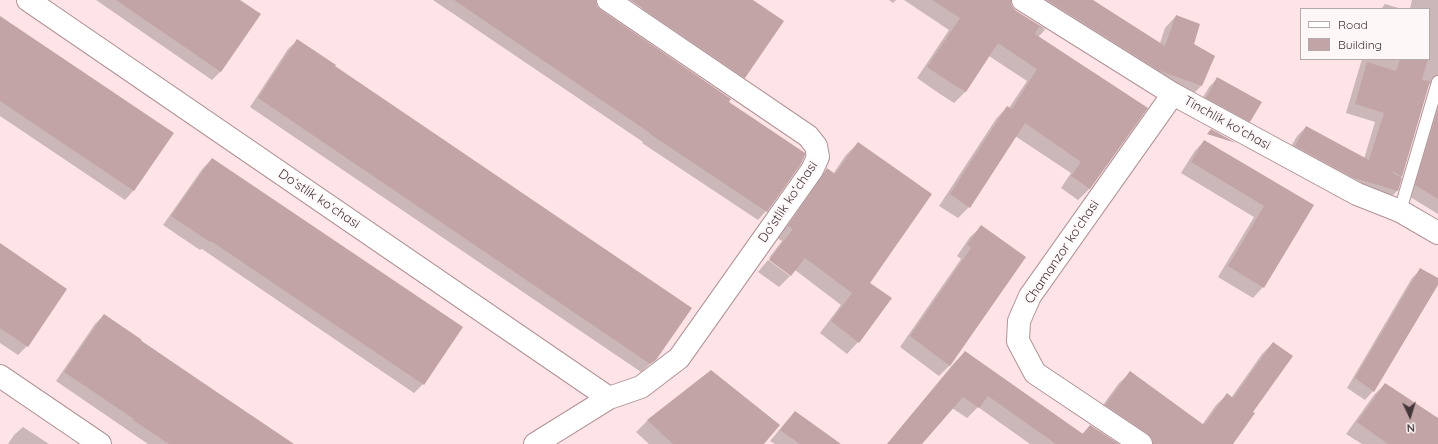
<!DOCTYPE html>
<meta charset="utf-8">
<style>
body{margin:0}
#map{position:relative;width:1438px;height:444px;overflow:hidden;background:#fee4e6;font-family:Quicksand,sans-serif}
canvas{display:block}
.legend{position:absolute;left:1300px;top:8px;width:130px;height:52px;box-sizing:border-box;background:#fdf7f7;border:1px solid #b3aaab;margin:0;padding:5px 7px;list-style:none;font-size:12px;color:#433638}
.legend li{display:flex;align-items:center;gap:8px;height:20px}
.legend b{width:20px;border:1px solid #b3aaab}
.north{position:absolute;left:1390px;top:396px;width:40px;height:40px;-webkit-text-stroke:3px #fdf7f7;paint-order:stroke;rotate:176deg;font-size:11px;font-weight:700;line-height:16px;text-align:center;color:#433638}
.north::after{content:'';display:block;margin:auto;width:14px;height:18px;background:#433638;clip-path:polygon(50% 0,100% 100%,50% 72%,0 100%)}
</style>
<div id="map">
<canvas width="1438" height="444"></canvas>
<ul class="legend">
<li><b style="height:5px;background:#fff"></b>Road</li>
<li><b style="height:11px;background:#c2a4a6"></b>Building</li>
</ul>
<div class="north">N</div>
</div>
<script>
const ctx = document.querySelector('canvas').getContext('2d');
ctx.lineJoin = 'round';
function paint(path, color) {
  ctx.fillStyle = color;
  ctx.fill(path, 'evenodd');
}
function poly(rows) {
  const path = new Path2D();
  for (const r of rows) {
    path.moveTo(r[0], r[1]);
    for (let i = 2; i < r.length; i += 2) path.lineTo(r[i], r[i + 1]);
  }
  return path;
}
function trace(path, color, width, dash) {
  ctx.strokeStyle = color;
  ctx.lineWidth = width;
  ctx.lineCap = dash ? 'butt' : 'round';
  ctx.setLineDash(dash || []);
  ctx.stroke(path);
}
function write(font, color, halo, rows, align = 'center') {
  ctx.font = font + ' Quicksand,sans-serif';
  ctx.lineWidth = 4;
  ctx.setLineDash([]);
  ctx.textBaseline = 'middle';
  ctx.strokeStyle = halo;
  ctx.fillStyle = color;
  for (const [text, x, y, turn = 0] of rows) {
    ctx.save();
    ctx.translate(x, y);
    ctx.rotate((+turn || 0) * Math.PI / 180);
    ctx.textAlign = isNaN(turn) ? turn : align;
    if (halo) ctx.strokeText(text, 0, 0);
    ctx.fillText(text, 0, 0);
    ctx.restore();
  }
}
const shadow = poly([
 [96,0,239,0,259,14,220,72,212,80],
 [433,0,576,0,728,102,766,211,758,220,642,143,643,142],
 [634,0,751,0,745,78,734,88,634,20,643,6],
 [889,0,896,0,893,3],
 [904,0,1010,0,1011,7,1016,11,1045,30,1038,37,1146,108,1090,188,1078,200,1061,188,1071,173,1015,136,969,207,958,218,939,206,996,119,1007,107,1009,108,1027,81,989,56,965,92,954,103,940,94,917,78,949,30],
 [1017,0,1091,0,1160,43,1165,28,1176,16,1192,44,1214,56,1201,86,1190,97],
 [1412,0,1438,0,1438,214,1407,195,1436,89,1431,84,1429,84,1397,191,1388,200,1286,155,1297,136,1306,127,1364,159,1375,122,1346,113,1362,59,1429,59,1429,9,1410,9],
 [1385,4,1402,9,1381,9],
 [0,17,173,133,133,191,125,200,0,116],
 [297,41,333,67,656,359,641,372,250,107,288,49],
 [1218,78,1250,121,1241,130,1198,106,1209,87],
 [1204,141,1312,205,1263,287,1253,298,1218,277,1254,217,1181,173,1194,152],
 [858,143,869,283,858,342,847,354,820,333,841,305,795,270,790,276,790,274,769,258,782,241,777,238,815,181,827,169,833,174,846,155],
 [212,159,462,328,423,384,414,393,202,249,200,250,163,225,203,168],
 [981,227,950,365,939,376,900,347,961,259,957,256,970,237],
 [0,244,66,289,27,346,18,355,0,343],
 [768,260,790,276,779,287,758,272],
 [1421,269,1438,279,1438,283,1373,391,1365,400,1347,388,1412,278],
 [104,315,292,444,148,444,56,381,95,324],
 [1273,343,1252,412,1232,443,1233,444,1137,444,1095,416,1119,383,1130,373,1202,425,1216,405,1227,395,1231,398,1262,354],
 [965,352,1082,434,1090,426,1117,444,1030,444,978,407,967,418,952,408,921,444,887,444,954,363],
 [1385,384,1438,419,1438,444,1362,444,1346,434,1374,395],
 [795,412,839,444,775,444,770,441,785,423],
 [648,420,763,444,649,444,636,432],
 [23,427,49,444,8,444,14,435]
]);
const building = poly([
 [116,0,240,0,261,14,221,72],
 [454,0,596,0,597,6,601,10,731,99,729,102,805,153,805,155,801,164,767,212,650,134,650,133],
 [630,0,753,0,784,21,745,78],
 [932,0,1011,0,1012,6,1016,11,1047,30,1039,27,1035,34,1148,108,1090,189,1071,176,1081,162,1025,123,970,208,950,194,1007,106,1012,109,1037,69,998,43,966,92,951,83,927,67,960,18],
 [1047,0,1093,0,1165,46,1176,15,1200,24,1194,44,1215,56,1202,86,1160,71],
 [0,16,174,133,134,191,0,101],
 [297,39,336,65,335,66,692,308,656,360,650,364,258,98],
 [1400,59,1428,59,1422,80,1430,81,1402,177,1394,172,1393,173,1402,178,1398,191,1354,178,1295,146,1306,126,1369,160,1384,113,1355,104,1367,62,1396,71],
 [1217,77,1262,102,1250,122,1206,98],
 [1438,109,1438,199,1415,185],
 [1211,129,1236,143,1207,134],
 [1204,140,1314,205,1264,288,1228,266,1264,206,1191,162],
 [858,142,932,194,870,283,892,298,859,343,831,321,852,293,805,258,791,276,769,260,793,229,788,226,822,177,827,168,835,174],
 [212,158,463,327,424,385,211,241,210,242,171,216],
 [981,225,1026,257,950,366,910,336,971,248,967,245],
 [0,243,67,289,28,347,0,328],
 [1420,268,1438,278,1438,285,1374,392,1355,378],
 [104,314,142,340,141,341,294,444,169,444,133,420,134,419,64,372],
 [1273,342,1293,356,1253,412,1255,413,1233,444,1153,444,1152,438,1148,434,1105,405,1130,371,1204,425,1227,393,1233,398],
 [965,351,1083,434,1090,425,1119,444,1056,444,988,396,979,408,963,397,922,444,887,444],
 [711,370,780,425,764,444,673,444,647,420],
 [1385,383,1438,418,1438,444,1388,444,1357,422],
 [795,411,841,444,800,444,780,430]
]);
const service = poly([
 [1400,211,1438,82]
]);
const minor = poly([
 [28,0,609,398],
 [1023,0,1173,94,1357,194,1400,211,1438,233],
 [0,376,100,444],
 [535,444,609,398,641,387,679,358,812,170,818,157,816,146,808,136,608,0],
 [1141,444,1035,373,1018,341,1019,321,1030,296,1173,94]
]);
const streetNames = [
 ["Tinchlik koʻchasi",1227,123,29],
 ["Doʻstlik koʻchasi",319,199,34],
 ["Doʻstlik koʻchasi",788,202,-56],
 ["Chamanzor koʻchasi",1062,252,-56]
];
paint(shadow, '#0003');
paint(building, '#c2a4a6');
trace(service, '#b19396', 14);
trace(minor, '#b19396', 24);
trace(service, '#fff', 12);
trace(minor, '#fff', 22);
write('13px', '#433638', '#fdf7f7', streetNames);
</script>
